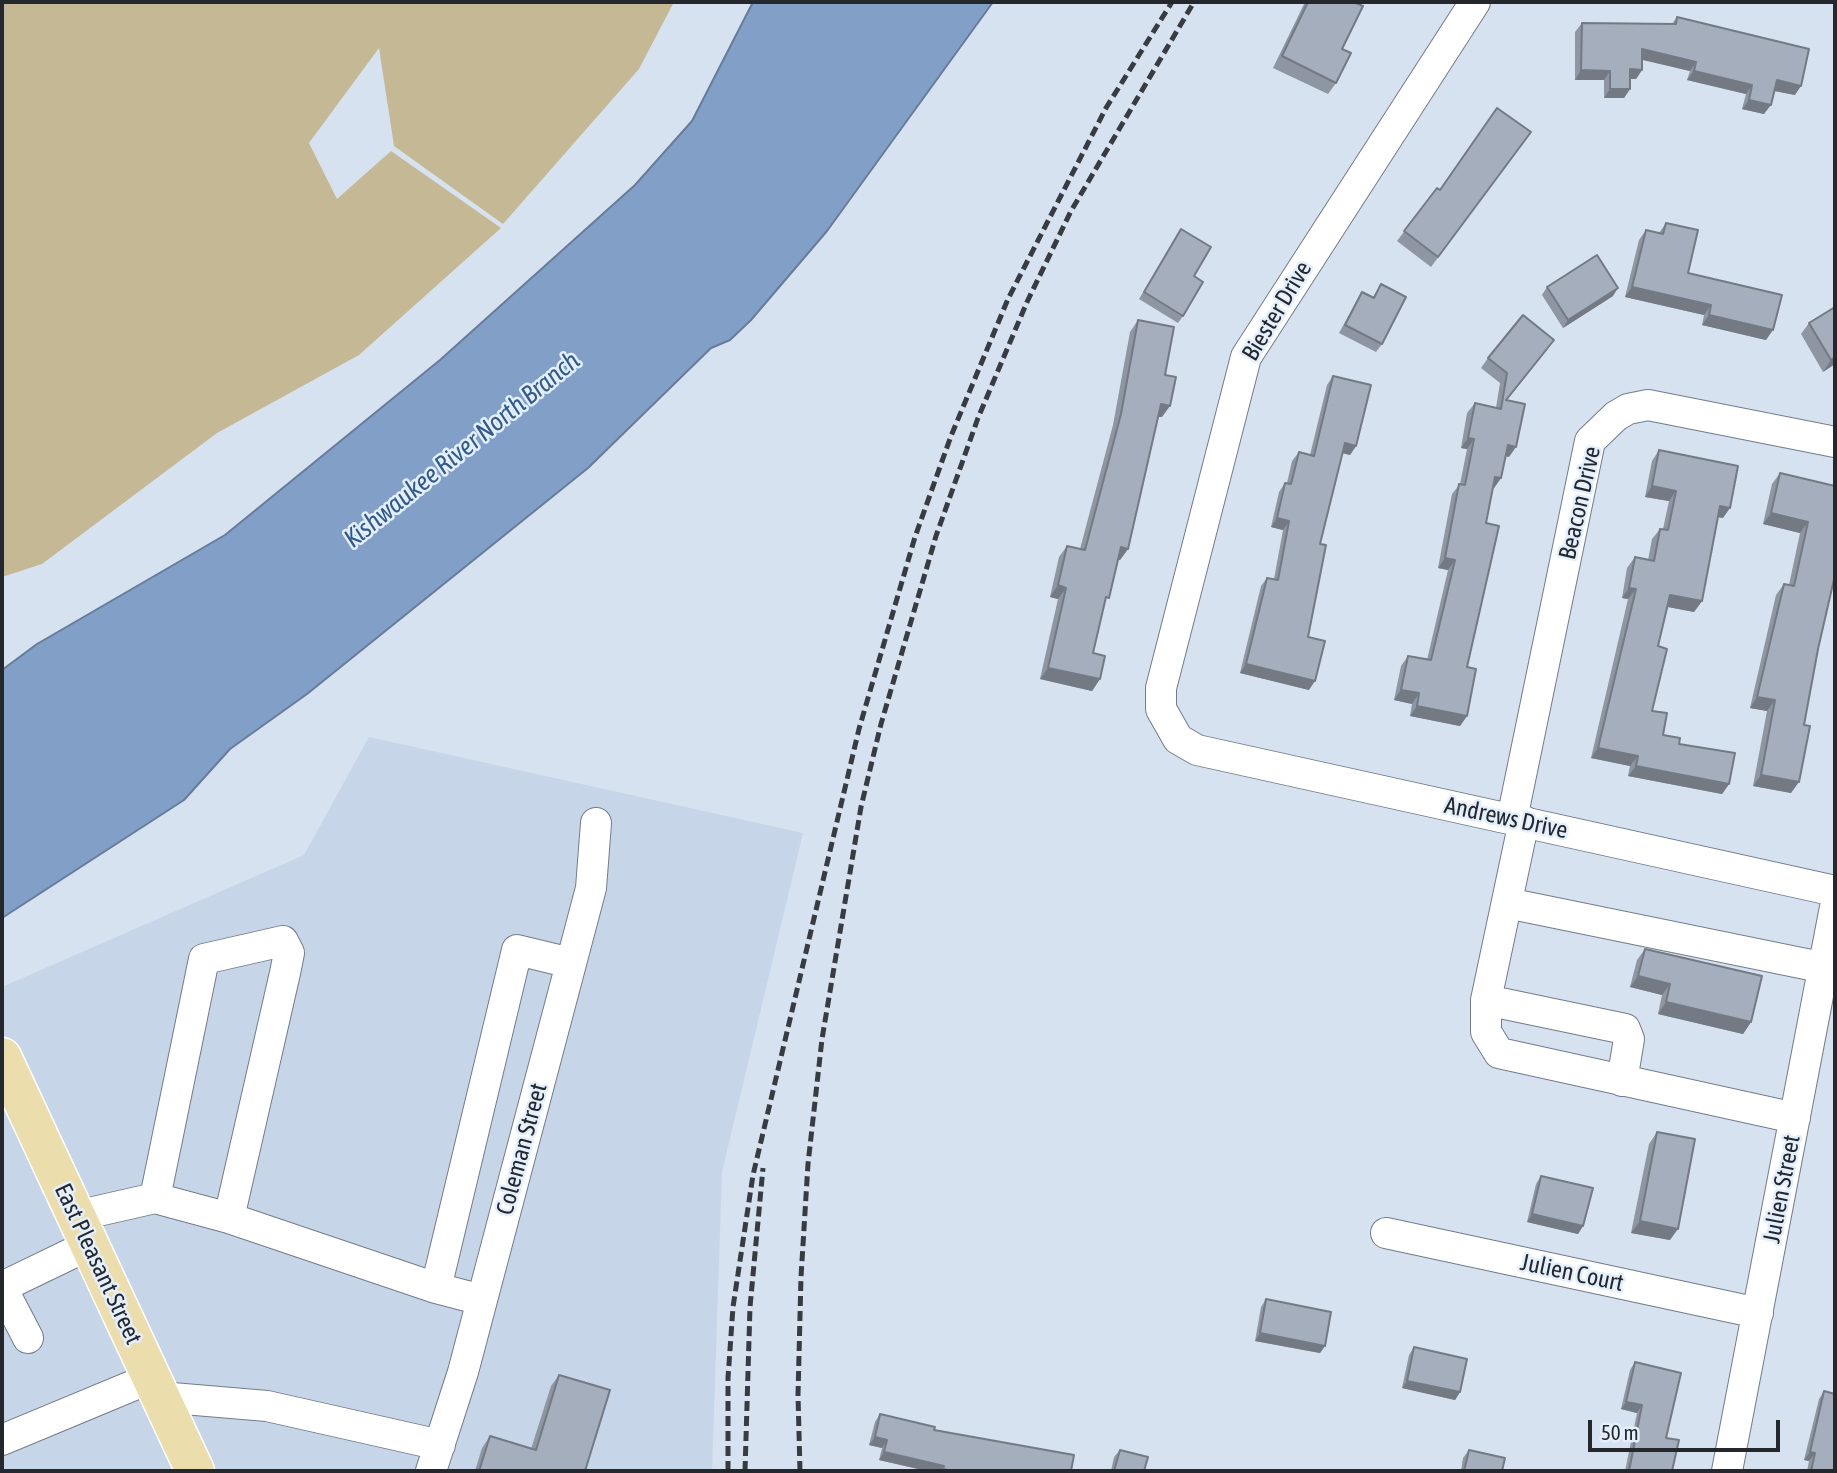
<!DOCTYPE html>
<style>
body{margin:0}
#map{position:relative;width:1837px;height:1473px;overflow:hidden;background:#d7e2f0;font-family:"Asap Condensed",sans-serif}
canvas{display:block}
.frame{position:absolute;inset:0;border:4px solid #24282d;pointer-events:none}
.scale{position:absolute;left:1588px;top:1420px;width:192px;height:32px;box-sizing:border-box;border:4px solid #24282d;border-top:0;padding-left:9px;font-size:21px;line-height:24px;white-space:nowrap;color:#24282d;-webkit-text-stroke:5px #e4effd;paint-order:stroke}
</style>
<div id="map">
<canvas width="1837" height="1473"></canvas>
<div class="frame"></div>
<div class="scale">50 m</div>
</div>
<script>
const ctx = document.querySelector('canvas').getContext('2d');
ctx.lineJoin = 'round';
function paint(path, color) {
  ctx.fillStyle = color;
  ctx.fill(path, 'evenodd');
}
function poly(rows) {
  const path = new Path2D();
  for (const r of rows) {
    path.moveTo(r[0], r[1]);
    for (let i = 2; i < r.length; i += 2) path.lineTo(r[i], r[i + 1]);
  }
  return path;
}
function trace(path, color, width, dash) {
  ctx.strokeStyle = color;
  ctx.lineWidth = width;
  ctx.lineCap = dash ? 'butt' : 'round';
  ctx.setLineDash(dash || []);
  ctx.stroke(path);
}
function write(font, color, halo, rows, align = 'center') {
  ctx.font = font + ' "Asap Condensed",sans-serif';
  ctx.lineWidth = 5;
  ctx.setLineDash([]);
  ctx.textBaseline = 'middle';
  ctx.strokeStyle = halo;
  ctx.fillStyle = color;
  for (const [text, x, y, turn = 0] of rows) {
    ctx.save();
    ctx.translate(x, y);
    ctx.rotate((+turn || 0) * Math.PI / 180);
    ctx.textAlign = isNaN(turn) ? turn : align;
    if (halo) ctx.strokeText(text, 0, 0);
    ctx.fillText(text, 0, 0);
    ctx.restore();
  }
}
const built = poly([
 [369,737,803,833,722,1172,712,1471,2,1471,2,987,304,855]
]);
const green = poly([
 [2,2,674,2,639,69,503,224,394,146,379,48,309,143,337,199,391,151,501,228,359,355,217,433,42,564,2,577]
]);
const water = poly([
 [753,2,993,2,827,231,751,320,730,340,711,348,588,468,307,694,230,749,184,800,2,918,2,670,37,644,225,535,440,360,635,185,692,121,753,2]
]);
const minor = poly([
 [1475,2,1246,357,1161,688,1161,709,1178,739,1197,750,1835,891],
 [1512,819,1590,441,1616,416,1628,409,1648,405,1835,442],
 [1524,821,1486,1000,1486,1032,1499,1053,1795,1118],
 [1507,903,1835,970],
 [1486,1000,1625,1029,1629,1039,1622,1081],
 [155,1198,204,959,283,941,289,953,285,973,229,1218],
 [76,1216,155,1198,229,1218,436,1288,482,1300],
 [1386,1233,1758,1313],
 [2,1287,89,1245],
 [2,1288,28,1338],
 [436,1288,517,950,571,963],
 [160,1397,267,1406,440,1445],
 [2,1440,151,1378],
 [431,1471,463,1372,591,888,596,823],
 [1727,1471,1835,907]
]);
const major = poly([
 [2,1057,195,1471]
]);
const rail = poly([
 [728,1471,728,1378,733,1307,753,1175,859,729,915,537,951,436,1008,299,1106,108,1172,2],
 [745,1471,750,1307,763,1168],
 [800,1471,798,1395,801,1277,808,1164,822,1039,841,926,861,807,881,724,936,536,978,418,1027,302,1071,211,1194,2]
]);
const wall = poly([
 [1305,2,1353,2,1342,49,1336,83,1328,94,1273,68],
 [1677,17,1795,95,1774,91,1764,114,1742,109,1746,94,1687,80,1690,71,1642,60,1642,70,1636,79,1630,79,1630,89,1624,98,1604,98,1604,80,1575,80,1575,32,1582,23,1672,24],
 [1524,142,1431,267,1397,241,1437,188,1440,190],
 [1666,223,1688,273,1766,340,1702,325,1704,315,1625,297,1639,240,1646,230,1659,233],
 [1181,229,1194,276,1183,316,1178,323,1139,299],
 [1381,284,1382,344,1376,352,1339,333,1357,300,1362,292,1373,297],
 [1547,287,1613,296,1563,328,1542,295],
 [1835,307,1835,364,1823,372,1801,334,1809,323],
 [1138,320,1165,375,1162,417,1158,417,1128,549,1120,560,1118,560,1104,605,1093,653,1100,679,1092,691,1040,679,1058,599,1050,597,1059,557,1067,546,1080,549,1113,425,1130,332],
 [1547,350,1507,400,1509,457,1506,456,1501,478,1494,488,1493,488,1486,523,1467,667,1467,716,1460,726,1410,716,1412,704,1394,700,1401,666,1408,656,1427,660,1448,570,1438,568,1452,494,1460,484,1467,449,1461,448,1467,413,1475,403,1496,408,1500,383,1481,368,1488,358],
 [1333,376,1356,446,1350,455,1342,453,1320,544,1308,637,1309,690,1240,673,1261,586,1267,578,1274,579,1283,530,1271,527,1279,492,1285,483,1287,483,1292,461,1299,452,1310,455,1327,385],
 [1659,450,1723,518,1717,517,1702,601,1694,612,1668,607,1658,646,1652,711,1663,735,1679,744,1729,784,1722,794,1628,776,1630,766,1591,758,1628,599,1622,598,1627,568,1635,557,1648,560,1652,539,1660,529,1663,529,1669,501,1645,497,1652,461],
 [1780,473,1835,486,1818,649,1791,793,1753,786,1767,711,1750,708,1776,595,1784,584,1789,585,1800,533,1763,524,1772,484],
 [1645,949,1751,1022,1743,1034,1658,1014,1662,995,1630,987,1637,960],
 [1657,1132,1670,1240,1631,1233,1649,1144],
 [1541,1176,1583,1226,1578,1234,1527,1222,1536,1184],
 [1266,1299,1325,1346,1320,1353,1255,1341,1261,1307],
 [1414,1347,1460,1392,1455,1400,1402,1388,1409,1355],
 [1635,1362,1666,1438,1672,1471,1625,1471,1637,1413,1621,1409,1630,1370],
 [559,1375,585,1471,475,1471,482,1448,490,1436,531,1449,551,1386],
 [1824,1391,1835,1471,1807,1471,1809,1461,1804,1460,1819,1399],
 [880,1414,934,1430,1071,1471,927,1471,879,1460,882,1448,869,1445,875,1422],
 [1120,1450,1144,1471,1111,1471,1114,1457],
 [1469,1450,1502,1471,1461,1471,1463,1458]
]);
const shadedWall = poly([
 [1642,49,1696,62,1690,71,1636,58],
 [1630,69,1642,70,1636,79,1624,79],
 [1581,70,1610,71,1604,80,1575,80],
 [1694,71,1752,85,1746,94,1687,80],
 [1777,80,1801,86,1795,95,1770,90],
 [1610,89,1630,89,1624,98,1604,98],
 [1749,100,1771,105,1764,114,1742,109],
 [1632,287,1711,305,1704,315,1625,297],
 [1618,288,1613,296,1563,328,1568,320],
 [1709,315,1773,330,1766,340,1702,325],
 [1835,357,1835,364,1823,372,1831,360],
 [1161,404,1170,406,1162,417,1153,416],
 [1468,438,1474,439,1467,449,1461,448],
 [1345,443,1356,446,1350,455,1338,452],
 [1508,445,1516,447,1509,457,1501,455],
 [1495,477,1501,478,1494,488,1488,487],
 [1652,486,1676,491,1669,501,1645,497],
 [1720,506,1730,508,1723,518,1712,516],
 [1771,513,1808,522,1800,533,1763,524],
 [1277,518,1289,521,1283,530,1271,527],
 [1121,547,1128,549,1120,560,1113,559],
 [1445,558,1455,560,1448,570,1438,568],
 [1058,585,1066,588,1058,599,1050,597],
 [1629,588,1636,589,1628,599,1622,598],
 [1670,595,1702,601,1694,612,1663,606],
 [1246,664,1315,681,1309,690,1240,673],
 [1048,668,1100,679,1092,691,1040,679],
 [1401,690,1419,693,1412,704,1394,700],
 [1757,697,1775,700,1767,711,1750,708],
 [1417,706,1467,716,1460,726,1410,716],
 [1598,748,1638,756,1630,766,1591,758],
 [1636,766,1729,784,1722,794,1628,776],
 [1761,775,1799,782,1791,793,1753,786],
 [1638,976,1670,984,1662,995,1630,987],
 [1666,1002,1751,1022,1743,1034,1658,1014],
 [1532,1214,1583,1226,1578,1234,1527,1222],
 [1640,1221,1678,1229,1670,1240,1631,1233],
 [1260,1333,1325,1346,1320,1353,1255,1341],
 [1407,1381,1460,1392,1455,1400,1402,1388],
 [1626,1402,1642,1405,1637,1413,1621,1409],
 [875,1437,887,1440,882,1448,869,1445],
 [884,1452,944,1466,940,1471,927,1471,879,1460],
 [1810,1452,1815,1453,1809,1461,1804,1460]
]);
const building = poly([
 [1308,2,1353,2,1363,6,1342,49,1351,53,1336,83,1282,56,1308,2],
 [1677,17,1809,49,1801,86,1777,80,1771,105,1749,100,1752,85,1694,71,1696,62,1642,49,1642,70,1630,69,1630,89,1610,89,1610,71,1581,70,1582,23,1676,24,1677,17],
 [1497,108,1531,132,1438,257,1404,231,1437,188,1440,190,1497,108],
 [1666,223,1698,230,1688,273,1782,295,1773,330,1709,315,1711,305,1632,287,1646,230,1663,234,1666,223],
 [1181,229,1211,247,1194,276,1203,282,1183,316,1144,292,1181,229],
 [1597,255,1618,288,1568,320,1547,287,1597,255],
 [1381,284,1406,297,1382,344,1345,325,1362,292,1374,298,1381,284],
 [1835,307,1835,357,1831,360,1809,323,1835,307],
 [1523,315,1554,340,1506,400,1525,404,1516,447,1508,445,1501,478,1495,477,1486,523,1499,526,1467,667,1476,669,1467,716,1417,706,1419,693,1401,690,1408,656,1431,660,1455,560,1445,558,1459,484,1465,485,1474,439,1468,438,1475,403,1501,409,1507,373,1488,358,1523,315],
 [1138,320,1174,327,1165,375,1176,377,1170,406,1161,404,1128,549,1121,547,1109,598,1106,597,1093,653,1105,656,1100,679,1048,668,1066,588,1058,585,1067,546,1085,550,1121,414,1138,320],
 [1333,376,1371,385,1356,446,1345,443,1320,544,1326,545,1308,637,1325,641,1315,681,1246,664,1267,578,1278,580,1289,521,1277,518,1285,483,1291,484,1299,452,1314,456,1333,376],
 [1659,450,1738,466,1730,508,1720,506,1702,601,1670,595,1658,646,1667,649,1652,711,1667,713,1663,735,1680,738,1679,744,1735,753,1729,784,1636,766,1638,756,1598,748,1636,589,1629,588,1635,557,1654,561,1660,529,1668,530,1676,491,1652,486,1659,450],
 [1780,473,1835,486,1835,575,1818,649,1804,725,1810,726,1799,782,1761,775,1775,700,1757,697,1784,584,1794,586,1808,522,1771,513,1780,473],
 [1645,949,1762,976,1751,1022,1666,1002,1670,984,1638,976,1645,949],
 [1657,1132,1695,1139,1678,1229,1640,1221,1657,1132],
 [1541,1176,1593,1188,1583,1226,1532,1214,1541,1176],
 [1266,1299,1331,1312,1325,1346,1260,1333,1266,1299],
 [1414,1347,1467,1359,1460,1392,1407,1381,1414,1347],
 [1635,1362,1681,1373,1666,1438,1679,1440,1672,1471,1629,1471,1642,1405,1626,1402,1635,1362],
 [559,1375,610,1390,585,1471,479,1471,490,1436,536,1450,559,1375],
 [1824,1391,1835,1394,1835,1471,1811,1471,1815,1453,1810,1452,1824,1391],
 [880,1414,935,1427,934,1430,1074,1455,1071,1471,952,1471,943,1469,944,1466,884,1452,887,1440,875,1437,880,1414],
 [1120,1450,1148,1457,1144,1471,1114,1471,1120,1450],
 [1469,1450,1505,1458,1502,1471,1464,1471,1469,1450]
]);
const streetNames = [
 ["Biester Drive",1277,311,-59],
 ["Beacon Drive",1580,503,-77],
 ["Andrews Drive",1506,818,12],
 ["Coleman Street",522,1149,-75],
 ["Julien Street",1782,1189,-79],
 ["East Pleasant Street",98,1264,65],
 ["Julien Court",1572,1273,12]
];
const waterNames = [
 ["Kishwaukee River North Branch",462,450,-39]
];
paint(built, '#c7d5e9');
paint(green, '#c4b994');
paint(water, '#82a0c7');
trace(water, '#667c99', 2);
trace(minor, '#737c89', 32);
trace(major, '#fff', 41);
trace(minor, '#fff', 30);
trace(major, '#ecddad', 38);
trace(rail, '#373c42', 5, [10, 5]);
paint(wall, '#8d96a2');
paint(shadedWall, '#737a84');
paint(building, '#a4aebc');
trace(building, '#737a84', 2);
write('24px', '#24282d', '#e4effd', streetNames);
write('italic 26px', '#31598d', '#e4effd', waterNames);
</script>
